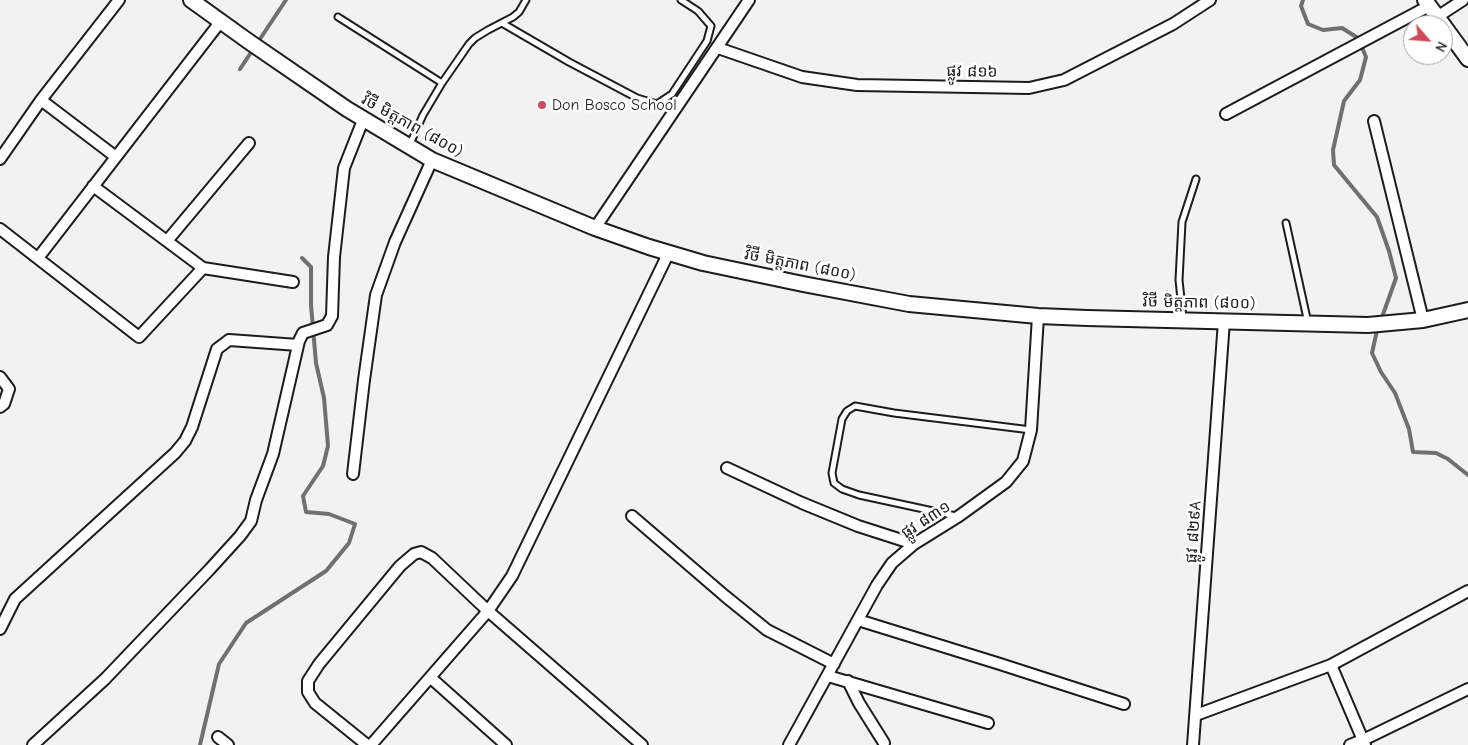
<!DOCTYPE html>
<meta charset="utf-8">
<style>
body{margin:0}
#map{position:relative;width:1468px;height:745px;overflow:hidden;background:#f2f2f2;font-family:"Comic Neue",sans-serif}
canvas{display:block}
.north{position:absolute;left:1403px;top:15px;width:50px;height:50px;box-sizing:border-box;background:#fff;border:1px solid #a4a4a4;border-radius:50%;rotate:117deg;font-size:14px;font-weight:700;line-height:20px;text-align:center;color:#1c1c1c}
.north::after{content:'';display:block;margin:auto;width:18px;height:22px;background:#d1495b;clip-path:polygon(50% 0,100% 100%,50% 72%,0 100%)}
</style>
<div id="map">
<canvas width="1468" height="745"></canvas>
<div class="north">N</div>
</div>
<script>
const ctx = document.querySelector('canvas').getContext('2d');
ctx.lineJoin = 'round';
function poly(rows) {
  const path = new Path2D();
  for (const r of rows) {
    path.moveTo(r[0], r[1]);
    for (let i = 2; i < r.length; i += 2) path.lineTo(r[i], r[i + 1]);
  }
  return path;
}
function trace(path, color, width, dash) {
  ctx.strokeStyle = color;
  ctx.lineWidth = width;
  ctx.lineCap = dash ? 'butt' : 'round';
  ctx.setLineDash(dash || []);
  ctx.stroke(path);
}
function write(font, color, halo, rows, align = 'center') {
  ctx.font = font + ' "Comic Neue","Noto Sans Khmer",sans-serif';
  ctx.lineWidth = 5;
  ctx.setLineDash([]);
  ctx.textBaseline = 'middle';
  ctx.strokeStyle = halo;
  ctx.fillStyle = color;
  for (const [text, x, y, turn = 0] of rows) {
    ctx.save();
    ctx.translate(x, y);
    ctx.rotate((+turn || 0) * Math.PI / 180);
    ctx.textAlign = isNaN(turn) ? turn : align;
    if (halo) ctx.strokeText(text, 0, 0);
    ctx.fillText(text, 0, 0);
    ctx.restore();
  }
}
const stream = poly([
 [1303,0,1301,6,1308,24,1323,30,1342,28,1358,38,1366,57,1360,80,1344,101,1333,150,1334,165,1377,217,1389,251,1396,278,1381,320],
 [240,69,286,0],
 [1378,326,1372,353,1381,372,1395,393,1409,429,1413,452,1436,453,1448,459,1468,475],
 [200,745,219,664,246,623,326,571,349,543,355,524,329,514,306,512,303,496,323,466,328,446,324,398,316,363,311,305,311,267,302,258]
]);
const lane = poly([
 [338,17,442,83],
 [502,23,569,62,637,98,657,104,672,94,707,41,711,26,698,11,681,0],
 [410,144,423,115,442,83,469,44,475,38,488,30,513,17,519,12,526,0],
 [1286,223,1308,323],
 [1183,318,1179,280,1182,222,1196,179],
 [956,516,859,495,842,489,834,483,832,473,842,419,847,411,855,406,894,413,1031,430]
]);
const street = poly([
 [1437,17,1463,0],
 [718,48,802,77,857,85,1029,88,1064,80,1173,24,1210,0],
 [41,100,116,157],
 [1226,114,1429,6],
 [1374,121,1423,320],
 [0,159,41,100,119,0],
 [93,186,203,268,293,282],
 [595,228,749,0],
 [0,229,139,337,203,268],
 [167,241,249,143],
 [38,258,221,21],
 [0,377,9,389,4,404,0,407],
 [727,468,802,503,858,526,914,544],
 [353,474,364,380,376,295,395,242,432,160],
 [632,516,725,596,767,630,834,664],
 [858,620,1000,664,1124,704],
 [0,629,15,599,175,453,185,441,192,427,217,349,229,340,298,345],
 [1331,665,1365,745],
 [828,676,988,723],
 [431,678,506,745],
 [848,681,859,703,884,743],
 [1196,715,1331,665,1468,591],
 [218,737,228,745],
 [33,745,105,679,210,569,240,536,251,521,256,500,273,454,299,341,303,333,327,325,332,316,334,257,344,168,363,120],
 [367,745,315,703,308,692,308,681,319,664,400,566,414,554,421,552,432,558,488,611,642,745],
 [371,745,488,611,512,576,669,252],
 [789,745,877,585,892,563,914,544,959,516,1006,482,1023,461,1031,430,1038,316],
 [1193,745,1224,321],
 [1350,745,1363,740,1468,689]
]);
const secondary = poly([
 [191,0,248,41,347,109,432,160,595,228,649,247,703,263,803,284,909,304,1038,316,1087,318,1368,325,1423,320,1468,310],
 [1425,0,1468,59]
]);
const markers = [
 [542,105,5,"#d1495b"]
];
const streetNames = [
 ["ផ្លូវ ៨១៦",972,72,1],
 ["វិថី មិត្តភាព (៨០០)",412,126,29],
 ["វិថី មិត្តភាព (៨០០)",800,265,11],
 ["វិថី មិត្តភាព (៨០០)",1199,303,1],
 ["ផ្លូវ ៨៣១",926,520,-33],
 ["ផ្លូវ ៨២៩A",1194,532,-86]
];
const poiNames = [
 ["Don Bosco School",552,105]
];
trace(stream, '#707070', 4);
trace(lane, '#1c1c1c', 9);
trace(street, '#1c1c1c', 14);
trace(secondary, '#1c1c1c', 18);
trace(lane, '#fff', 5);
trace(street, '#fff', 10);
trace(secondary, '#fff', 14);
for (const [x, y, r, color] of markers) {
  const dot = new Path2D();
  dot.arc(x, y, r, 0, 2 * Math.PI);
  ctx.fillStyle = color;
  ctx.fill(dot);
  trace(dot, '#fff', 2);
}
write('16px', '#1c1c1c', '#fff', streetNames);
write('16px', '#1c1c1c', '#fff', poiNames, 'left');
</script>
